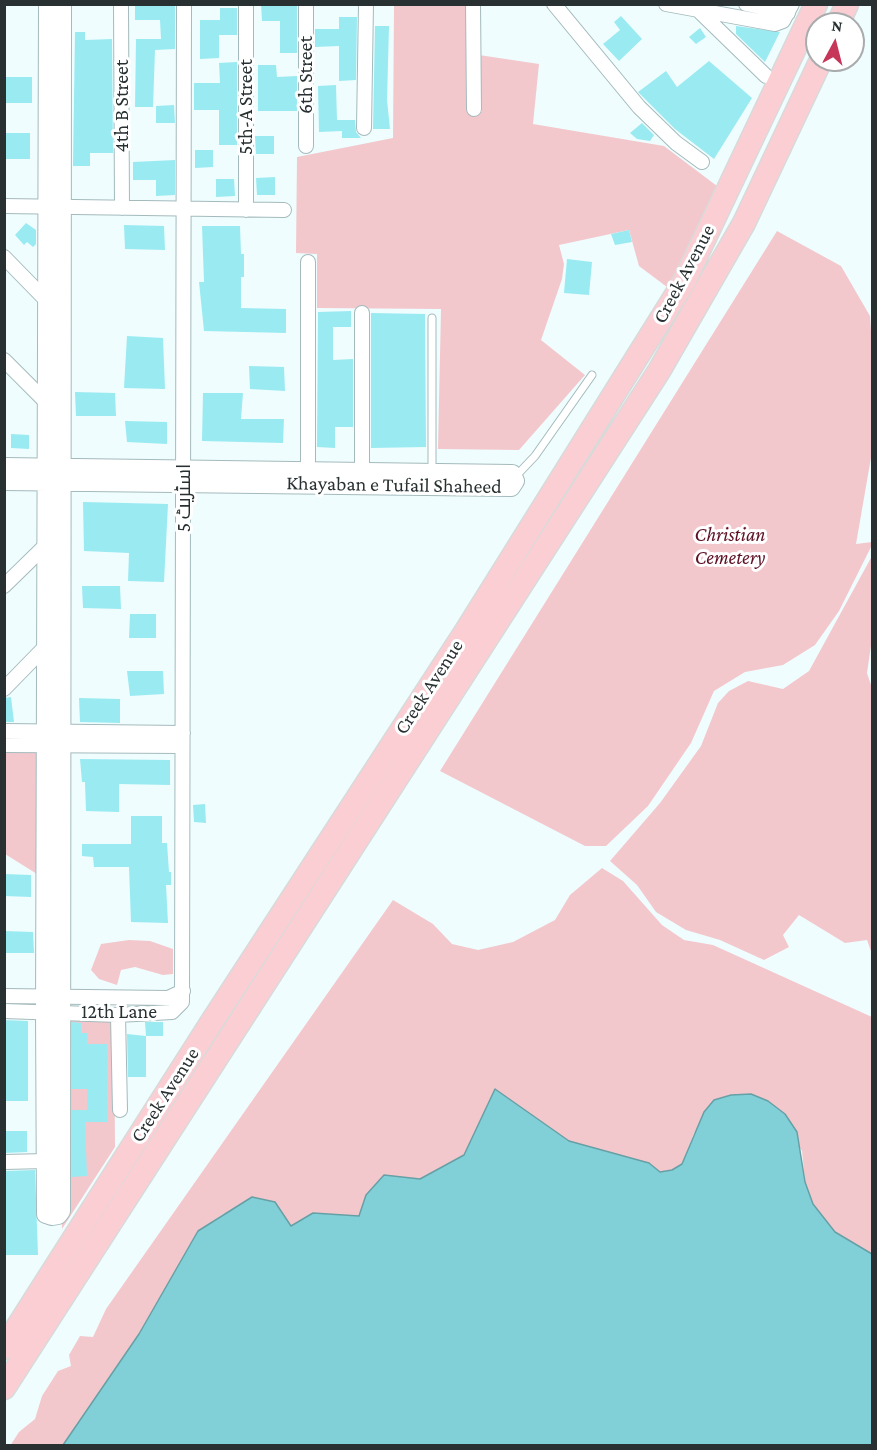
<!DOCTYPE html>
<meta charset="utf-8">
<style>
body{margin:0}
#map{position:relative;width:877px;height:1450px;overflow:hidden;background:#effdfe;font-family:"Crimson Pro",serif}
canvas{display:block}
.frame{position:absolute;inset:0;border:6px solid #283031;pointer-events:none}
.north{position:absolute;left:805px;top:12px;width:60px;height:60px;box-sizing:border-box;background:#fff;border:2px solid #a9acad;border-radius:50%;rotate:7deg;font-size:16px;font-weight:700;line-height:24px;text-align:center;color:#283031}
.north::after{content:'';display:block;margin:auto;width:21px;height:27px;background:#c63659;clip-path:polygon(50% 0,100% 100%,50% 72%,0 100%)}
</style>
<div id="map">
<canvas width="877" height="1450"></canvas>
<div class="frame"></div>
<div class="north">N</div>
</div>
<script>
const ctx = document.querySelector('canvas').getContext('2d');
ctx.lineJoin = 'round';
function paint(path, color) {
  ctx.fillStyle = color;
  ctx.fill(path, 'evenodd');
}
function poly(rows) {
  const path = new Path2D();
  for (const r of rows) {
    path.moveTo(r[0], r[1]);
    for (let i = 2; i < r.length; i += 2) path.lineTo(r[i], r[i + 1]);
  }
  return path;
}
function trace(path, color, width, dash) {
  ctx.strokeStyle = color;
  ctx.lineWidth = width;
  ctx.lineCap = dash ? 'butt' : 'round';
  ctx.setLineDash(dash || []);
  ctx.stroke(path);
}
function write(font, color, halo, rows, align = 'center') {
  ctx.font = font + ' "Crimson Pro",Cairo,serif';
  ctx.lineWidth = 6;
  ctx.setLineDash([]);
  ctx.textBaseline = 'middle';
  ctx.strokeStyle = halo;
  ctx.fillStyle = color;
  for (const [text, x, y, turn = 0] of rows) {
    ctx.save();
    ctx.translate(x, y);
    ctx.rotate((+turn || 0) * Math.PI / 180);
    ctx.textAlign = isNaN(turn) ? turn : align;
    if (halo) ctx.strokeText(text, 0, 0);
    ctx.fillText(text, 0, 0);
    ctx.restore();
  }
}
const green = poly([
 [394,5,469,5,472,111,482,112,479,55,539,64,533,124,664,146,717,186,704,217,704,226,667,287,639,266,629,230,559,245,564,264,562,279,541,340,585,375,519,450,438,449,441,309,317,308,317,254,296,253,297,157,393,138],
 [777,231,841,266,870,316,872,346,872,452,856,544,872,542,872,545,839,611,815,645,783,665,745,672,714,691,691,743,648,806,606,846,585,846,440,771],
 [872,556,872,639,867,673,872,688,872,954,867,940,845,943,799,915,783,935,789,947,764,960,720,940,686,930,656,912,637,885,610,861,660,803,701,746,718,703,729,691,748,681,783,689,809,671],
 [5,751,39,751,37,874,5,854],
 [602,868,623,881,662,925,684,940,713,945,872,1017,872,1254,835,1232,813,1204,805,1182,802,1151,768,1101,751,1094,731,1095,694,1133,682,1164,672,1170,660,1172,649,1163,569,1141,495,1089,464,1155,420,1179,384,1175,366,1195,359,1216,313,1213,291,1226,275,1202,223,1214,198,1231,139,1334,63,1445,10,1446,19,1432,35,1419,42,1396,58,1371,71,1366,69,1355,80,1336,93,1337,106,1309,393,900,433,924,452,944,478,950,513,942,555,920,570,895],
 [129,940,150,941,173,949,173,974,163,975,135,967,121,970,117,985,99,979,91,970,101,944],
 [63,1017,114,1018,115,1147,62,1229]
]);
const water = poly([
 [495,1089,569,1141,649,1163,660,1172,672,1170,682,1164,704,1112,714,1100,731,1095,751,1094,768,1101,785,1114,797,1132,805,1182,813,1204,835,1232,872,1254,872,1445,63,1445,139,1334,198,1231,252,1197,275,1202,291,1226,313,1213,359,1216,366,1195,384,1175,420,1179,464,1155,495,1089]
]);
const building = poly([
 [135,4,175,4,175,49,155,50,153,107,135,107,136,39,161,39,160,20,135,20],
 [261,4,297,4,297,53,280,53,280,21,262,21],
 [220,8,237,8,237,35,219,35,219,58,200,59,200,20,220,20],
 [621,16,642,39,619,61,603,44,620,30,614,22],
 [339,17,357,17,356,80,339,81,339,46,315,47,315,29,339,29],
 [375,26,389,26,387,100,390,129,373,129],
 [736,26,780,32,765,62,736,34],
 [700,28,706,37,696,44,689,37],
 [75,32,85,32,85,40,112,39,113,153,90,153,90,166,73,166],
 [709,61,752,98,714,159,675,129,638,92,666,71,677,87],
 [237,62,237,145,219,145,219,110,194,110,194,83,220,83,219,63],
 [258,65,276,65,277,77,297,76,297,111,258,111],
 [4,77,32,77,32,103,4,103],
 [336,85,337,120,355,120,356,132,361,138,342,138,342,131,319,132,318,86],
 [174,105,175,123,156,123,156,106],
 [642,123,654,135,650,141,637,139,630,133],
 [4,133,30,133,30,159,4,159],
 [255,136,274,136,274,154,256,154],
 [195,150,213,150,213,167,195,168],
 [175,160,175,195,156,196,156,180,133,180,133,162],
 [275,177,275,195,257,195,256,178],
 [216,179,234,179,235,196,216,197],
 [26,223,36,230,36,244,33,247,27,242,24,245,15,235],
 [124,225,164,226,165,250,125,249],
 [202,226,240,226,241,254,244,254,244,277,241,277,241,308,286,309,286,333,204,331,199,282,204,282],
 [629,230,632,242,615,245,611,234],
 [567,259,592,262,589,295,564,293],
 [351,311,351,327,333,327,333,360,353,359,353,427,335,427,335,448,317,447,318,312],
 [371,313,425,314,426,447,371,448],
 [127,336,163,338,165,389,124,388],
 [249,366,284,367,285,391,250,389],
 [75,392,115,393,116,416,76,416],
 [203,393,243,393,241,419,284,419,283,443,202,441],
 [125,421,167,422,167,444,127,442],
 [11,434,29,435,29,449,11,448],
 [83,502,168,504,164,582,128,581,129,553,84,551],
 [82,586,120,586,121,609,83,608],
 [130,614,156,614,156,638,129,638],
 [127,671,163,671,164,694,130,696],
 [11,697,14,722,4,722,4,698],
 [79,698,120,699,120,723,80,722],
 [80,759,170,760,170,785,119,784,119,812,86,811,85,782,82,782],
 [205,804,206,823,194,822,193,805],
 [131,816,162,816,162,843,167,843,169,872,171,872,171,885,166,885,168,923,131,922,129,867,94,867,93,857,82,856,82,844,131,844],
 [4,874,31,875,31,897,4,896],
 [4,931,33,932,34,953,4,953],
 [4,1020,28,1021,28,1101,4,1101],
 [72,1022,81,1023,81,1033,87,1033,87,1044,107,1044,107,1122,85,1122,87,1176,72,1177,72,1110,87,1110,87,1089,72,1089],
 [145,1022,163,1022,163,1036,146,1036],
 [127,1034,146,1036,146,1077,128,1077],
 [4,1131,27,1131,27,1152,4,1153],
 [35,1170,38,1255,4,1255,4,1171]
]);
const service = poly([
 [432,471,432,318],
 [516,476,535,456,592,375]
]);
const minor = poly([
 [121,4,122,208],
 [306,4,306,146],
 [473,4,474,109],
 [554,4,639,107,676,143,702,162],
 [666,4,775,24,783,21,792,4],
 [746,4,788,13],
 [698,10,766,76],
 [364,128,366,4],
 [4,206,284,210],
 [246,210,246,4],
 [4,257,46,300],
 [4,360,46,402],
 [308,469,308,262],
 [362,471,362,313],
 [4,586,46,545],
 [4,689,46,646],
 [4,731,183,733],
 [4,745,182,746],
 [4,996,168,998,183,991],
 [4,1011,118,1015,172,1012,182,1002,184,4],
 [118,1015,120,1110],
 [4,1162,46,1161]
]);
const tertiary = poly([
 [48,4,45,1012,46,1214,52,1216,58,1215,61,1211,62,4],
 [4,467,512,474,515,481,511,487,4,481]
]);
const primary = poly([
 [838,24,847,4],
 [4,1348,213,1020,466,631,684,282,816,4],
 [4,1388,659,371,744,223,821,60]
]);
const streetNames = [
 ["6th Street",306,75,-90],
 ["4th B Street",122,106,-90],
 ["5th-A Street",246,107,-90],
 ["Creek Avenue",684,274,-62],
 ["Khayaban e Tufail Shaheed",394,485,1],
 ["اسٹریٹ 5",184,498,-90],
 ["Creek Avenue",429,687,-57],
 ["12th Lane",119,1012],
 ["Creek Avenue",165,1095,-57]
];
const parkNames = [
 ["Christian",730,535],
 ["Cemetery",730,558]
];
paint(green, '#f3c8cc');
paint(water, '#81d0d8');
trace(water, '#66a0a6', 1.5);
paint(building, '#9aeaf2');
trace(service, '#a4babc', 9);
trace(minor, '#a4babc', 16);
trace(tertiary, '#a4babc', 20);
trace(primary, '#d8dada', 25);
trace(service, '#fff', 7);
trace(minor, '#fff', 14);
trace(tertiary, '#fff', 18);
trace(primary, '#fbced3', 22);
write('20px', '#283031', '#fff', streetNames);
write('italic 20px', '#5d1024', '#fff', parkNames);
</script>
